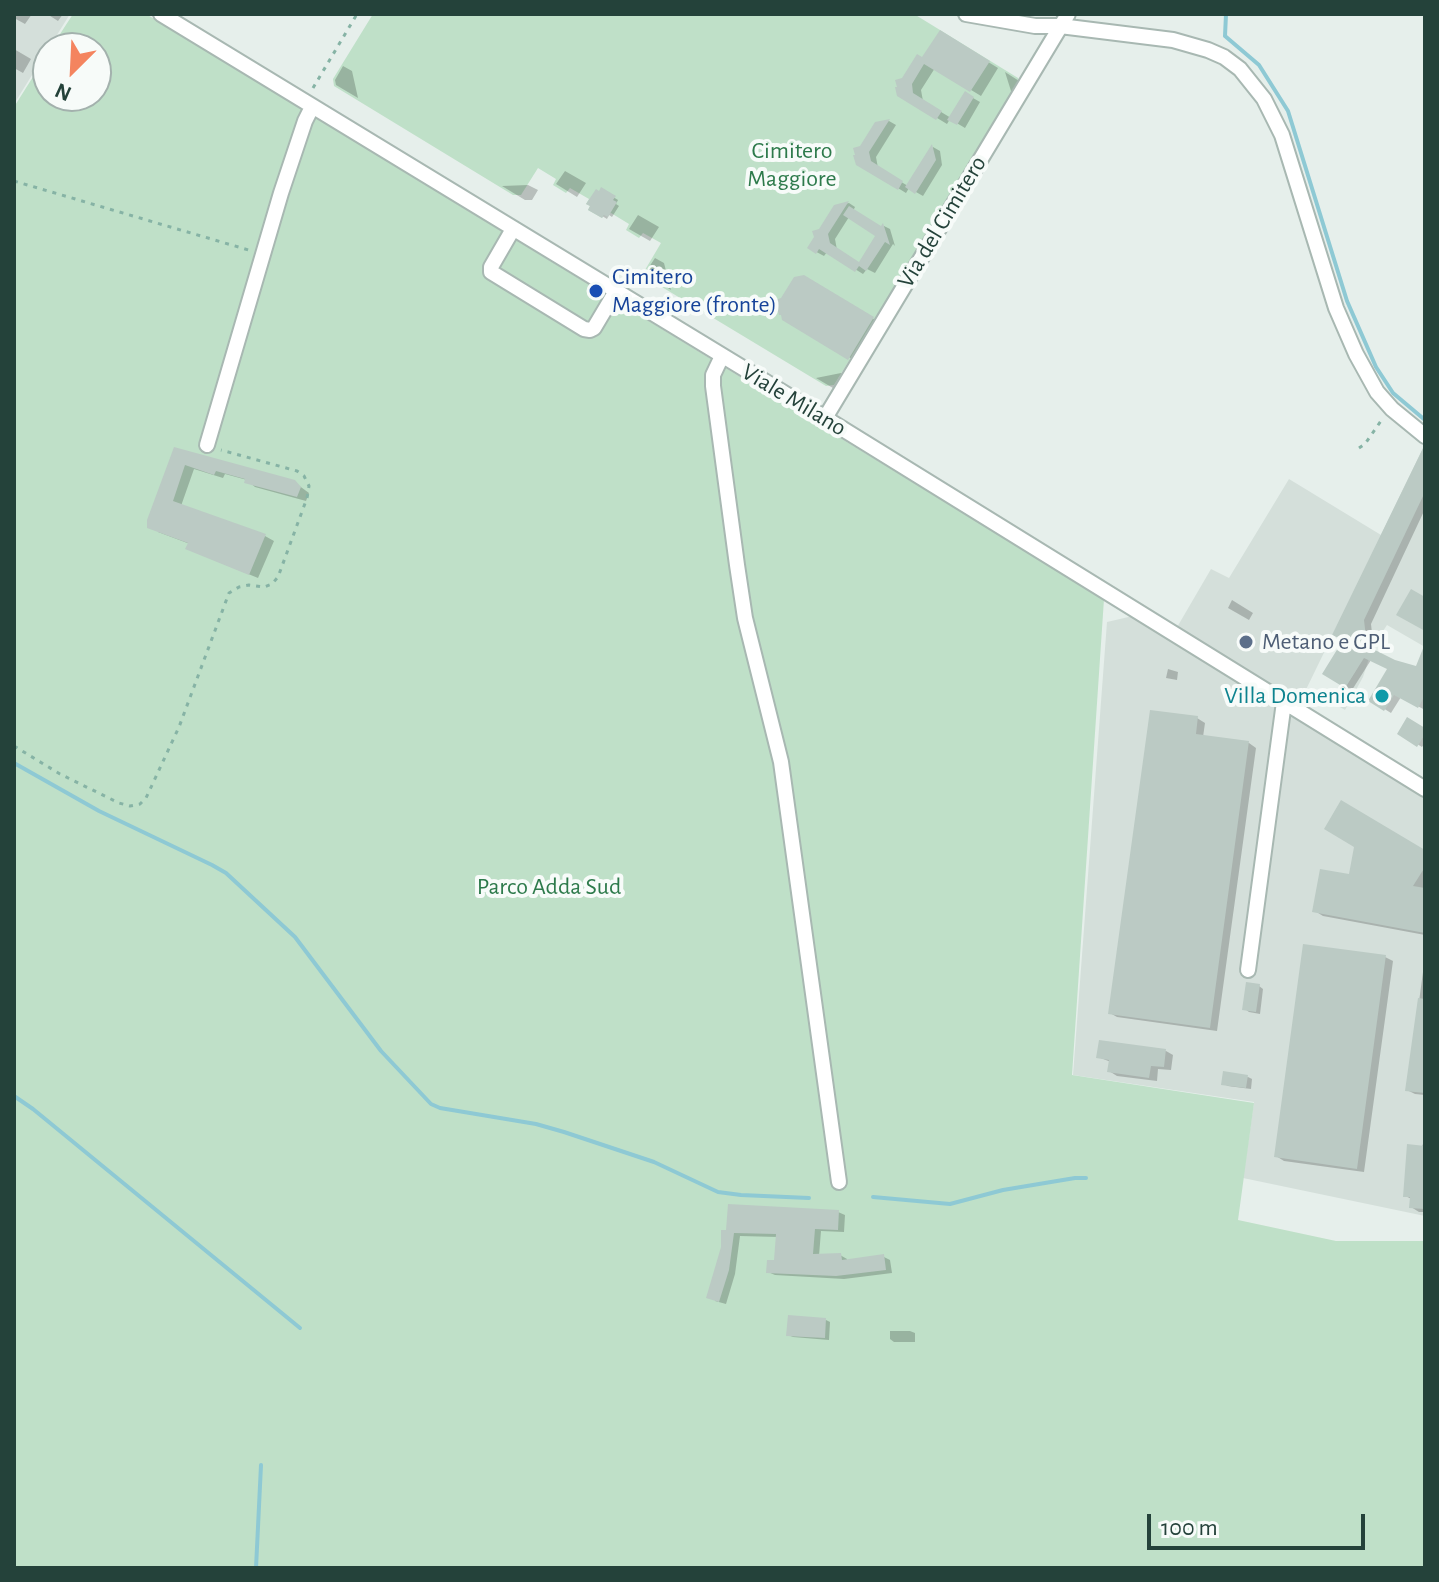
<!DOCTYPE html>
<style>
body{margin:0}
#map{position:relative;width:1439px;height:1582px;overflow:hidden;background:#e6efeb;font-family:"Alegreya Sans",sans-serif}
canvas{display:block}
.frame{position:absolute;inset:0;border:16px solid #24423a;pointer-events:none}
.north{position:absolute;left:32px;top:32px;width:80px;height:80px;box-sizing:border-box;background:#f7fbf9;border:2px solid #a3b1ad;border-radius:50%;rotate:204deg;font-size:22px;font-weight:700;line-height:32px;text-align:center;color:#24423a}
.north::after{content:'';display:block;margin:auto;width:28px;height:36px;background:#f4845f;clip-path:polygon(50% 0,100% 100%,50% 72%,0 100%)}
.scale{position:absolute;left:1147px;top:1514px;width:218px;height:36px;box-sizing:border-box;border:4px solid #24423a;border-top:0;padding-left:10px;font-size:24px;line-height:28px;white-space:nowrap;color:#24423a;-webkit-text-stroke:6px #f7fbf9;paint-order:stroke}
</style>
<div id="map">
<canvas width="1439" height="1582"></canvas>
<div class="frame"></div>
<div class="north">N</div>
<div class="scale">100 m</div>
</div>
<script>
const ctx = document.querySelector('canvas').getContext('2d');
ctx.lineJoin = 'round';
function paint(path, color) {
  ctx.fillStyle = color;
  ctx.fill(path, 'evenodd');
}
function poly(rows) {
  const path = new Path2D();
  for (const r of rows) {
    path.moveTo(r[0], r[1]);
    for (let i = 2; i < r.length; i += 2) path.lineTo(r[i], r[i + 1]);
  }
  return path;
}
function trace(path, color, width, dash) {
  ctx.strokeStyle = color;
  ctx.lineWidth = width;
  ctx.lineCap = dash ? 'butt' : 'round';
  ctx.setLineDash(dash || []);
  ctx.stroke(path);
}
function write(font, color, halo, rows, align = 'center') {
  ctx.font = font + ' "Alegreya Sans",sans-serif';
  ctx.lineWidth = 8;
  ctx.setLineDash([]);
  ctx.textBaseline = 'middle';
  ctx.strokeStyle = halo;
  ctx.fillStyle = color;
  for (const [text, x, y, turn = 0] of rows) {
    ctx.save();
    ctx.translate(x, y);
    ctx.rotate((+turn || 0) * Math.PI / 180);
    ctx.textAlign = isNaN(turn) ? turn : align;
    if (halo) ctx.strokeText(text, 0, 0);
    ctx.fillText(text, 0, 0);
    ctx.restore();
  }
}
const built = poly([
 [14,14,70,14,14,104],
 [1425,444,1425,647,1387,625,1373,646,1363,677,1345,710,1335,704,1356,670,1367,642,1366,639,1337,626,1296,710,1425,791,1425,1216,1243,1178,1254,1102,1073,1075,1107,622,1150,612,1176,629,1211,569,1229,578,1289,479,1381,535]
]);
const green = poly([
 [73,14,146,14,1104,599,1072,1075,1254,1103,1238,1220,1336,1241,1425,1241,1425,1568,14,1568,14,107,48,53,48,96,96,96,96,48,51,48],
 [373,14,914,14,1018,78,1020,85,834,385,826,386,647,278,645,270,661,243,643,233,639,238,626,230,629,224,611,213,604,215,602,218,588,210,590,206,586,204,589,199,570,188,566,193,553,185,556,179,538,168,521,195,513,195,334,86,333,79]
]);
const shadow = poly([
 [14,14,32,14,25,24,14,18],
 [47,14,63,14,58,21],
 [941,33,998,68,981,96,935,68,921,90,923,101,951,118,966,94,980,102,965,128,950,119,947,124,899,95],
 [14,49,31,59,23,73,14,68],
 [343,66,352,71,358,98,336,85,335,80],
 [1005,72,1027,86,1020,97,1011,91],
 [889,121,896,125,876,157,878,168,908,186,933,147,940,151,942,165,923,196,909,188,906,193,857,163,861,148,876,124],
 [565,171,586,183,577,197,556,184],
 [528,185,538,190,532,200,525,200,502,186],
 [602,190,618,200,616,204,619,206,612,217,609,215,607,219,591,209],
 [849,203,855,207,853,211,882,229,884,226,890,229,895,246,893,244,875,273,867,269,863,274,827,252,824,256,809,248,835,206],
 [849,217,878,235,860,264,837,250,835,239],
 [638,215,659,227,650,241,629,229],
 [655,258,664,263,671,290,649,276,647,270],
 [804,277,882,324,859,363,784,319],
 [841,373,851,378,838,391,816,378],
 [175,449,294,482,309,493,306,501,255,487,247,480,225,474,223,478,194,469,181,506,265,536,274,541,258,578,197,553,190,544,158,532],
 [1423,452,1425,453,1425,509,1371,624,1374,651,1394,662,1425,671,1425,710,1401,697,1391,713,1370,700,1390,669,1371,660,1352,690,1325,674,1345,640],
 [1232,600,1253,613,1249,620,1228,608],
 [1168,669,1178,672,1177,680,1166,678],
 [1197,718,1205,723,1203,737,1249,743,1256,748,1217,1031,1117,1017,1110,1013],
 [1425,730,1425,743,1422,747,1399,733],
 [1357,846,1425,853,1425,886,1422,890,1425,890,1425,935,1323,916,1315,911,1351,877],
 [1385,957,1393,961,1364,1172,1284,1161,1276,1156],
 [1423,972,1425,972,1425,1095,1415,1094,1407,1090],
 [1259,986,1263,989,1260,1014,1249,1012,1245,1009],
 [1166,1051,1173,1055,1171,1070,1158,1069,1157,1081,1117,1076,1109,1071,1111,1062,1098,1057],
 [1248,1077,1252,1079,1251,1089,1228,1086,1224,1084],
 [1424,1141,1425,1141,1425,1212,1419,1212,1411,1207,1412,1199,1405,1196],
 [838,1212,845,1215,844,1232,821,1231,819,1256,840,1255,847,1259,847,1261,884,1257,890,1260,892,1273,844,1279,775,1275,768,1272,776,1262,778,1237,740,1236,735,1274,726,1304,715,1301,723,1232],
 [826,1320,830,1322,829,1340,793,1337,788,1335],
 [890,1331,910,1331,915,1333,915,1342,894,1342,890,1339]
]);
const stream = poly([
 [1226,14,1225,36,1259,65,1288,111,1347,301,1376,367,1393,393,1425,420],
 [14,763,99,811,212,865,226,873,295,937,381,1051,431,1104,440,1108,536,1124,564,1132,654,1162,718,1192,741,1195,809,1198],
 [14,1096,33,1109,300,1328],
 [873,1197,950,1204,1003,1190,1075,1178,1086,1178],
 [256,1568,261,1465]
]);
const building = poly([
 [940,30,990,61,970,92,924,64,912,84,913,93,942,111,936,120,897,96,895,87,897,87,895,80,902,78,917,54,922,57],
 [965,91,974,97,957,125,947,120],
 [890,119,869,152,871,161,903,181,898,190,856,165,853,155,855,155,853,148,860,146,875,122],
 [932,144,936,160,915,194,905,187],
 [601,187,616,196,613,200,617,202,608,217,604,215,602,218,588,210,590,206,586,204,596,189,599,191],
 [849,201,828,234,830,243,859,262,875,236,843,215,849,206,881,226,883,223,890,245,885,242,866,271,859,266,855,272,819,249,816,254,807,248,814,237,812,231,819,229,834,205],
 [804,275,874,317,848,360,782,320,781,315,779,315,775,300,781,298,794,277],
 [1424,446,1425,492,1364,620,1367,646,1395,660,1416,666,1424,646,1425,646,1425,695,1418,708,1394,695,1384,711,1368,701,1387,669,1364,658,1345,688,1322,674,1343,640,1332,635],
 [174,447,295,480,301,487,297,497,244,483,245,479,216,471,214,475,185,465,173,501,266,534,249,575,185,549,188,543,147,528,147,520],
 [1411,589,1425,597,1425,631,1396,615],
 [1150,710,1198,716,1196,734,1249,741,1210,1028,1108,1014],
 [1407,717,1425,728,1425,734,1417,747,1397,734],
 [1341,800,1425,850,1425,867,1413,886,1425,888,1425,933,1312,912,1320,869,1349,874,1354,847,1324,829],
 [1303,944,1386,955,1357,1169,1274,1157],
 [1246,982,1260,984,1256,1012,1242,1010],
 [1418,998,1425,999,1425,1093,1405,1091],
 [1099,1040,1166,1049,1164,1067,1151,1066,1149,1078,1107,1072,1109,1060,1096,1058],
 [1223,1071,1248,1075,1246,1088,1221,1085],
 [1407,1144,1425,1146,1425,1209,1409,1208,1410,1197,1403,1197],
 [728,1204,839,1210,838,1230,815,1229,813,1254,841,1253,842,1260,884,1254,886,1270,836,1276,766,1273,767,1260,774,1260,776,1234,734,1233,729,1270,719,1302,706,1298,721,1247,721,1230,726,1230],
 [788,1315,826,1318,825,1338,786,1336]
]);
const path = poly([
 [313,88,357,14],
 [14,181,252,251],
 [1359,448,1365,444,1383,418],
 [14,746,60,774,119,803,130,806,140,804,146,798,179,727,229,593,239,587,249,585,264,587,272,584,278,577,307,498,309,486,304,476,297,471,221,450]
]);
const minor = poly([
 [161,14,825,418,1425,789],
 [966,14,1035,26,1060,26,1173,40,1208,50,1224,57,1240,69,1264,99,1282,135,1336,308,1356,354,1377,392,1392,409,1425,436],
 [513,229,491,267,491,272,584,329,590,330,594,328,616,291],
 [722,356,713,375,713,386,737,565,745,618,781,762,839,1182],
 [825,418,1068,14],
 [207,445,281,193,305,121,312,107],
 [1248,970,1284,702]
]);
const markers = [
 [596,291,8,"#1a4fb4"],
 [1246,642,8,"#5c6f8a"],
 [1382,696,8,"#0f9aa8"]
];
const parkNames = [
 ["Cimitero",792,151],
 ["Maggiore",792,179],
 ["Parco Adda Sud",549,887]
];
const streetNames = [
 ["Via del Cimitero",942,222,-59],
 ["Viale Milano",794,400,31]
];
const transitNames = [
 ["Cimitero",612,277],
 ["Maggiore (fronte)",612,305]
];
const serviceNames = [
 ["Metano e GPL",1262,642]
];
const cultureNames = [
 ["Villa Domenica",1366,696]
];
paint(built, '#d4dfda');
paint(green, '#bfe0c8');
paint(shadow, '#0003');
trace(stream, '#8ec9d4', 4);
paint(building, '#bbcac4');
trace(minor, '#a8b8b2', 18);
trace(path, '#86b3a5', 3, [4, 6]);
trace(minor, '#fff', 14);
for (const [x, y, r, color] of markers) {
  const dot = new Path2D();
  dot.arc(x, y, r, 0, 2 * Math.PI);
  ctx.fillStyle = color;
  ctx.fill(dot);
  trace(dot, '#f7fbf9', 3);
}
write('24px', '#2d7a4b', '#f7fbf9', parkNames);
write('24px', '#24423a', '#f7fbf9', streetNames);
write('24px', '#164399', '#f7fbf9', transitNames, 'left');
write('24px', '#4e5e75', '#f7fbf9', serviceNames, 'left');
write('24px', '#0d838f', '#f7fbf9', cultureNames, 'right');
</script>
